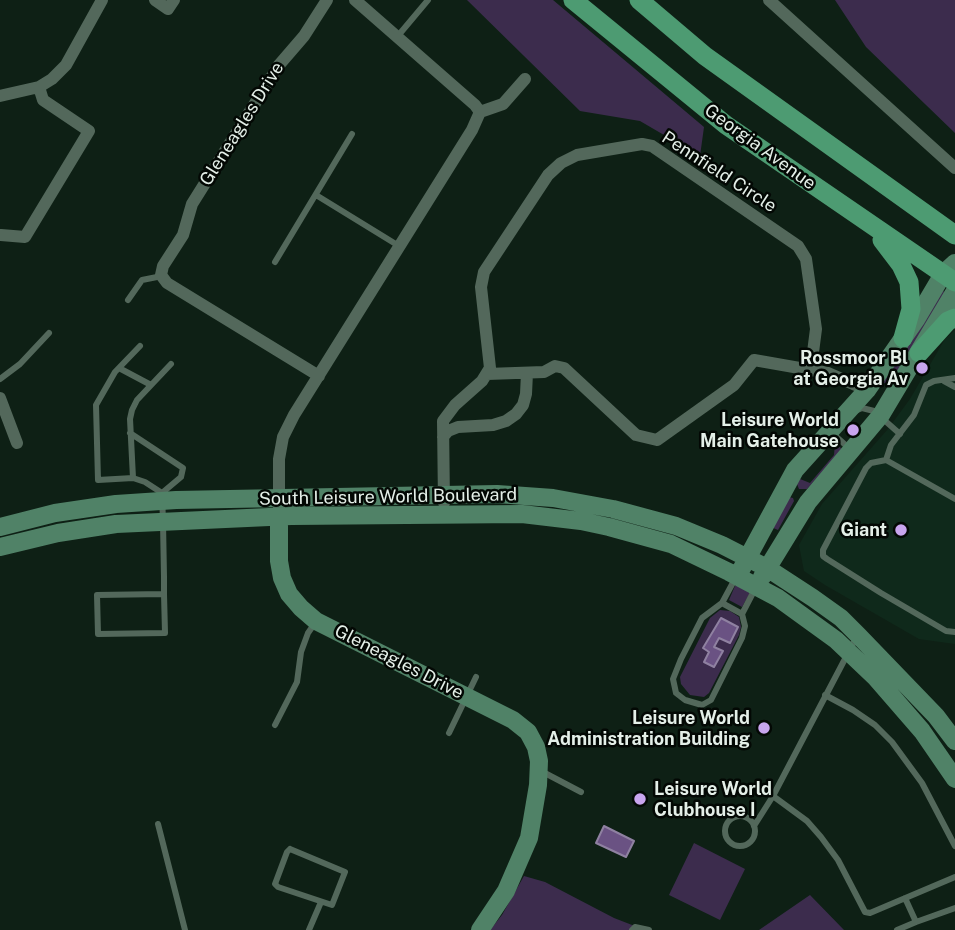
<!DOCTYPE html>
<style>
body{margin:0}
canvas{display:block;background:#0e2015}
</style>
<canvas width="955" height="930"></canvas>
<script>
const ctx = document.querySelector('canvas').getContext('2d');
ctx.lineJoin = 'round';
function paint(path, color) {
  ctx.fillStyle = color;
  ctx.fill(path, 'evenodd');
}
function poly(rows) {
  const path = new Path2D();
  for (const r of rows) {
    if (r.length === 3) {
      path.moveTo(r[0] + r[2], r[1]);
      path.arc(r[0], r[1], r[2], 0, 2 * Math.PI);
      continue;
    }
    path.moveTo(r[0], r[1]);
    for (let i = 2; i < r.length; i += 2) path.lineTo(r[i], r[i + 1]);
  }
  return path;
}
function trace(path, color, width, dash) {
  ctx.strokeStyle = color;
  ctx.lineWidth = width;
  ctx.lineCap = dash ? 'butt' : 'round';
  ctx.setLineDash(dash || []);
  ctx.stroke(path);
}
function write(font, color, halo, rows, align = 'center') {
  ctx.font = font + ' "Public Sans",sans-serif';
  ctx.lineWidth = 5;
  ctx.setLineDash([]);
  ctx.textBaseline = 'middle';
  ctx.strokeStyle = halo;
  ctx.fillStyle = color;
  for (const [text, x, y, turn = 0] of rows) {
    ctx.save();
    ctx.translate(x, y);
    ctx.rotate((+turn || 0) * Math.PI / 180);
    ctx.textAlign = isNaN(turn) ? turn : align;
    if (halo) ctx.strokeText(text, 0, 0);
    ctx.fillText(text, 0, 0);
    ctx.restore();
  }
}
const built = poly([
 [955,330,955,644,919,639,825,585,804,571,799,545,822,504,888,429,910,399,945,339]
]);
const green = poly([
 [467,0,553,0,704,127,700,156,640,121,580,111],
 [835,0,955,0,955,133,866,47],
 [943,291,946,293,893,380,882,384,939,293],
 [835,443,842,449,807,489,799,489,797,484,800,479,810,483,834,455],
 [788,497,793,498,794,501,778,530,771,527],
 [738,585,750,593,742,607,729,600,735,586],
 [720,610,730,611,739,617,741,627,739,635,709,693,704,697,690,695,681,684,680,677,710,618],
 [694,843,745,869,720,920,669,895],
 [524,876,545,882,614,918,645,930,490,930,502,915],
 [810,895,844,930,759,930]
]);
const water = poly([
 [721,618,738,627,730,643,719,638,714,647,723,651,714,667,704,662,709,652,703,648,721,618],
 [604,826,634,841,626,857,596,843,604,826]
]);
const lane = poly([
 [397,37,428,0],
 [316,195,399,246],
 [275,262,352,134],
 [128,300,142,280,162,276],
 [140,346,115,372,96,405,98,480,133,478,145,482,162,493],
 [119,368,151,385],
 [0,379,20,364,49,333],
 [944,381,955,387],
 [855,411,862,408,874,411,900,434],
 [130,433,183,468,181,477,162,493,163,522,164,577,164,594,165,633,98,634,97,595,164,594],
 [832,433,850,449],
 [886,460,891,445,914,415,926,385,934,381,955,378],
 [133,478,130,419,132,410,137,400,171,364],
 [955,499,886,460,871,463,866,468,823,550,823,556,827,559,881,593,946,631,955,632],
 [736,577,722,603,702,618,681,659,673,679,676,693,685,700,702,705,711,700,742,638,745,626,742,614,756,587],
 [722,603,742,614],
 [857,636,773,796,807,821,821,837,838,860,865,912,870,913,955,877],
 [825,695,853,710,875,725,892,742,922,783,955,846],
 [275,725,297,682,301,652,308,633,315,623],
 [449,733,476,677],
 [541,771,581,792],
 [740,831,15],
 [158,824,185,930],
 [754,826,773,796],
 [290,849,345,872,332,905,278,887,275,884,287,852,290,849],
 [905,898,916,922,955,908],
 [309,930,321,902],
 [632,930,635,927,649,930],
 [897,930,916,922]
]);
const street = poly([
 [155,0,168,9,174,0],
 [769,0,955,168],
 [0,96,39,87,52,79,66,65,102,0],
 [480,112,503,104,525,79],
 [1,235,25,237,89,131,43,100,39,87],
 [487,374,544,372,555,366,564,368,636,435,657,440,734,385,754,360,828,373,867,390],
 [319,376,167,283,161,275,163,266,183,235,192,204,279,65,304,36,327,0],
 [0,398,17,443],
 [443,437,448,431,458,427,493,425,506,421,516,414,523,405,526,394,527,373],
 [444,503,443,421,455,405,482,381,490,368,481,287,484,272,548,175,561,163,577,155,642,144,652,146,798,246,806,259,816,329,812,360,807,369],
 [279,517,279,459,283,437,294,415,472,130,480,112,475,105,355,0]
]);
const secondary = poly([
 [279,517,279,561,282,578,289,594,301,608,316,621,513,720,528,732,536,747,539,761,538,785,529,838,506,891,480,930],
 [0,527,55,513,116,504,176,500,497,494,553,498,613,509,676,526,722,545,767,568,813,598,841,618,858,635,936,716,955,741],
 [0,547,58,533,116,524,291,516,522,514,581,521,609,527,671,544,729,572,778,598,836,640,876,678,922,731,955,779],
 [742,568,795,470,867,390,917,318,943,274,955,263],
 [762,577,808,502,881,415,955,291]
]);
const primary = poly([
 [573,0,726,125,955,282],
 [639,0,705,56,955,235],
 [882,240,901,265,909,282,911,309,903,338],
 [919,353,948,321,955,318]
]);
const markers = [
 [922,368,7,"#c8a5ee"],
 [853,430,7,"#c8a5ee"],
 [901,530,7,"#c8a5ee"],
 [764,728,7,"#c8a5ee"],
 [640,799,7,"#c8a5ee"]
];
const streetNames = [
 ["Gleneagles Drive",242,124,-58],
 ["Georgia Avenue",760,147,36],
 ["Pennfield Circle",719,172,33],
 ["South Leisure World Boulevard",388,497,-1],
 ["Gleneagles Drive",399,662,27]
];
const poiNames = [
 ["Rossmoor Bl",908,358],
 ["at Georgia Av",908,379],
 ["Leisure World",839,420],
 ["Main Gatehouse",839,441],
 ["Giant",887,530],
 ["Leisure World",750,718],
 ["Administration Building",750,739],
 ["Leisure World",654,789,"left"],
 ["Clubhouse I",654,810,"left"]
];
paint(built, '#0f291b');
paint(green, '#3c2c4d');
paint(water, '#6a5283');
trace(water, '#8f81a1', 2);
trace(lane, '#53685b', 6);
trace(street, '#53685b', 12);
trace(secondary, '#508267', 18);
trace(primary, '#4d9b72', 19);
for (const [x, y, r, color] of markers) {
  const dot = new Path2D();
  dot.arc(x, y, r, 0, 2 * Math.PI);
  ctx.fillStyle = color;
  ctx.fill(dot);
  trace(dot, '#030804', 2.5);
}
write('18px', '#e4efe8', '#030804', streetNames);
write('bold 18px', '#e4efe8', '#030804', poiNames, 'right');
</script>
